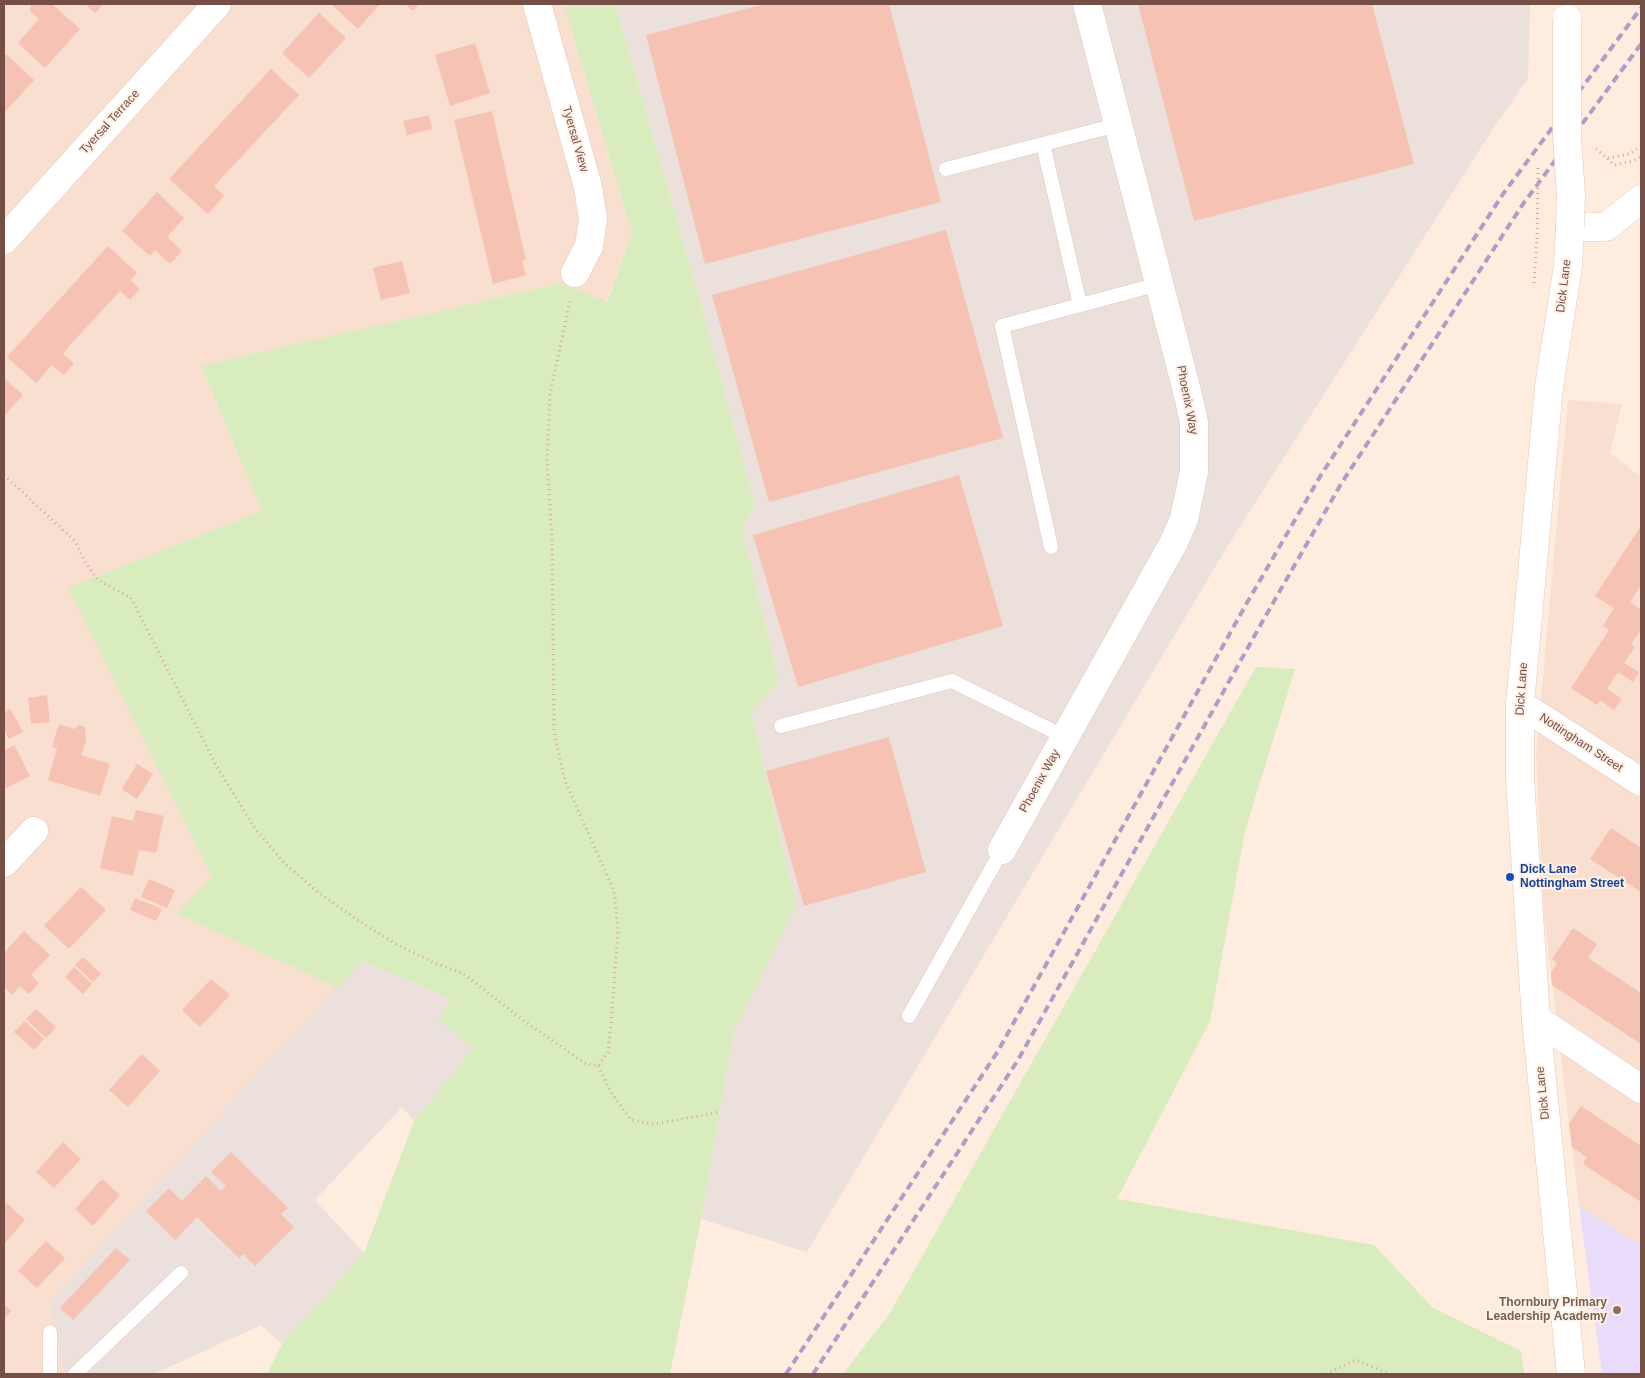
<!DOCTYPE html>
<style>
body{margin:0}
#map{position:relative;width:1645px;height:1378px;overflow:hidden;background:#feecde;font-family:Helvetica,sans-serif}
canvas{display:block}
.frame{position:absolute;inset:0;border:5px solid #754e45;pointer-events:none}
</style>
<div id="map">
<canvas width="1645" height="1378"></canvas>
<div class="frame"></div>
</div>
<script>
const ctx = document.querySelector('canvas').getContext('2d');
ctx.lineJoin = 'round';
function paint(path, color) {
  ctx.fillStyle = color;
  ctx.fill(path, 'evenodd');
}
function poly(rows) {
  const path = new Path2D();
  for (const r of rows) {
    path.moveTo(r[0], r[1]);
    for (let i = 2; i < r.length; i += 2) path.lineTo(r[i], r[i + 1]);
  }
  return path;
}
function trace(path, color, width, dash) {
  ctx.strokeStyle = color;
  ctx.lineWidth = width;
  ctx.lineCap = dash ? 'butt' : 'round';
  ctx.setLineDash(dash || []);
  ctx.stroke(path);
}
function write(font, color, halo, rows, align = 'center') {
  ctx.font = font + ' Helvetica,sans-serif';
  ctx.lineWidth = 4;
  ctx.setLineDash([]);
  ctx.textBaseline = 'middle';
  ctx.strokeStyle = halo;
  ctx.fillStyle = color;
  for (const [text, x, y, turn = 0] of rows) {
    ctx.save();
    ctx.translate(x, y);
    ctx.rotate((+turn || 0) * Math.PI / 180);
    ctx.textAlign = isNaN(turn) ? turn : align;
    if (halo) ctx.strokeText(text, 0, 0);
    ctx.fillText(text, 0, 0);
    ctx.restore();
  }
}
const residential = poly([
 [4,4,564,4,632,233,606,302,561,283,201,367,262,511,69,588,212,877,177,914,338,988,49,1303,65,1374,4,1374],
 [1568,400,1622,404,1610,453,1641,477,1641,1246,1579,1206,1544,915,1536,754]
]);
const industrial = poly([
 [615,4,1530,4,1528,79,1496,124,1227,547,807,1252,701,1219,734,1031,796,906,751,711,779,681,742,528,755,505,703,312],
 [361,961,451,999,439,1020,473,1048,414,1121,402,1107,315,1200,364,1253,282,1344,261,1325,154,1374,65,1374,49,1303]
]);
const education = poly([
 [1579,1206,1641,1246,1641,1374,1602,1374]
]);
const green = poly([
 [564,4,615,4,703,312,755,505,742,528,779,681,751,711,796,906,734,1031,701,1219,670,1374,261,1374,268,1372,282,1344,364,1253,414,1121,473,1048,438,1020,451,999,362,961,338,988,177,914,212,877,68,588,262,511,201,366,562,283,607,302,632,233],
 [1256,667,1295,669,1245,831,1210,1021,1117,1199,1374,1245,1432,1307,1521,1351,1524,1374,843,1374,890,1313]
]);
const building = poly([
 [31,4,52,4,80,29,45,68,18,43,39,19,30,11],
 [85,4,103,4,95,13],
 [331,4,380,4,358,29],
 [405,4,419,4,413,11],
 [765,4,889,4,941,202,705,264,646,35],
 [1138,4,1372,4,1414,164,1194,221],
 [319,13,346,38,309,78,282,53],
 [475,43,490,93,450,106,435,55],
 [6,54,34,80,4,113,4,56],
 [271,69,299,95,214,186,224,196,208,214,169,179],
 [492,111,526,260,522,261,526,275,493,284,454,120],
 [429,115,432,129,407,135,403,121],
 [157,192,184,218,167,237,182,251,170,264,155,250,150,256,122,231],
 [946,230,1003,438,769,502,712,295],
 [108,246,137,273,130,280,140,289,130,300,120,291,69,346,63,354,74,363,64,375,52,365,36,383,7,357],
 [402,261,410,293,381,300,373,268],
 [4,378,23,395,4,416],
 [959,475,1003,626,798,687,753,535],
 [1641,526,1641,585,1630,602,1641,610,1641,630,1631,644,1635,647,1624,663,1639,672,1633,682,1618,672,1607,689,1622,699,1614,710,1600,700,1597,705,1571,688,1609,630,1603,626,1614,608,1595,596],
 [47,695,50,722,31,724,28,698],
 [10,709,23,732,9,739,4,729,4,713],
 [59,724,74,729,79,725,85,727,86,741,81,755,110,764,100,796,48,780,57,748,52,747],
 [889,737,926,872,804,906,766,771],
 [14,745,30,776,4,789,4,751],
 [137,764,153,774,137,799,122,789],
 [136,810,164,816,156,853,139,850,133,876,100,868,112,816,133,821],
 [1611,828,1641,848,1641,892,1590,859],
 [149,879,175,890,167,908,141,897],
 [81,887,106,910,69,949,44,926],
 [135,898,162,909,156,921,130,910],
 [1573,928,1597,944,1588,958,1641,993,1641,1044,1552,985,1551,973,1557,963,1552,959],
 [24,931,50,955,31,975,39,983,29,994,20,986,12,995,4,987,4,953],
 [83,957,101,974,93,982,75,965],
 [74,967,92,984,83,994,65,977],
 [211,979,230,995,200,1027,182,1010],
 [36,1009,56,1027,46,1038,26,1019],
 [25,1021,44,1039,34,1050,14,1032],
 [142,1054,160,1071,128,1107,109,1090],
 [1581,1106,1641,1146,1641,1202,1583,1164,1587,1157,1572,1147,1569,1124],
 [63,1142,81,1159,54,1188,36,1172],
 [231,1152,288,1208,281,1214,294,1227,255,1266,243,1254,239,1258,197,1217,175,1240,146,1211,169,1188,182,1201,206,1176,221,1191,226,1186,211,1172],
 [102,1179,120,1195,93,1226,75,1209],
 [7,1203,25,1220,4,1244,4,1207],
 [46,1241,65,1258,37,1288,18,1271],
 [116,1248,130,1260,73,1320,60,1308],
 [4,1304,11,1311,4,1319]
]);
const path = poly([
 [1596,149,1615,165,1633,161,1641,156],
 [1608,158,1629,154,1641,146],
 [1534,283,1537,239],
 [4,475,75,541,85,562,97,579,131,598,217,767,254,827,284,863,318,892,359,921,396,944,430,961,464,974,524,1021,586,1064,598,1066,608,1052,611,1023,618,930,614,891,565,781,554,732,552,538,547,457,550,394,570,301],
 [598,1066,612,1094,631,1120,654,1124,720,1112],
 [1326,1374,1356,1360,1390,1374]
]);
const lane = poly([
 [1043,144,1080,305],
 [946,169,1117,125],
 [1051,547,1002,326,1159,284],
 [781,726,952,681,1065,737],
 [909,1016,1002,850],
 [50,1374,50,1332],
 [75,1374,181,1273]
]);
const street = poly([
 [537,4,588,187,593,219,589,246,575,273],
 [1570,227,1606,227,1641,199],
 [4,240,217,4],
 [1520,704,1641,782],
 [1002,850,1174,542,1184,519,1194,472,1194,423,1189,399,1087,4],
 [4,863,34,831],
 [1536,1019,1641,1089]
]);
const secondary = poly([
 [1570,227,1568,266,1549,387,1520,704,1520,779,1536,1019,1571,1374]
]);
const rail = poly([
 [786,1374,998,1051,1244,608,1321,475,1503,194,1641,8],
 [813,1374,1018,1060,1265,617,1341,484,1523,204,1641,44]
]);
const pathBridge = poly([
 [1537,239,1538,167]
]);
const secondaryBridge = poly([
 [1567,19,1567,137,1571,194,1570,227]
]);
const markers = [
 [1510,877,5,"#1a4fb4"],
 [1617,1310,5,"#8d6e63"]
];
const streetNames = [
 ["Tyersal Terrace",110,122,-48],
 ["Tyersal View",575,139,74],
 ["Dick Lane",1564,286,-83],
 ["Phoenix Way",1187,400,79],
 ["Dick Lane",1522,689,-86],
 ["Nottingham Street",1581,743,33],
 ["Phoenix Way",1040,781,-61],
 ["Dick Lane",1543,1093,-96]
];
const transitNames = [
 ["Dick Lane",1520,870],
 ["Nottingham Street",1520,884]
];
const educationNames = [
 ["Thornbury Primary",1607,1303],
 ["Leadership Academy",1607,1317]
];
paint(residential, '#f8dfcf');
paint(industrial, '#ebe0db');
paint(education, '#e9dcfa');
paint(green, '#d8ecbd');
paint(building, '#f5c2b4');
trace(lane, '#e4c8bd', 15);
trace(street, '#e4c8bd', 29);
trace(secondary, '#e9c7ba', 29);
trace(path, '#d9a698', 3, [1, 4]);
trace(lane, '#fff', 14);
trace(street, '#fff', 28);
trace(secondary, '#fff', 28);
trace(rail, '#ac9ec7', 4, [8, 5]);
trace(secondaryBridge, '#e9c7ba', 29, []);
trace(pathBridge, '#d9a698', 3, [1, 4]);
trace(secondaryBridge, '#fff', 28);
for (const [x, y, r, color] of markers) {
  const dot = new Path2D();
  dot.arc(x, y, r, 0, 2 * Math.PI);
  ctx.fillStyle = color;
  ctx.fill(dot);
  trace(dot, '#fff1e6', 2);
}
write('12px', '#754e45', '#fff1e6', streetNames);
write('bold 12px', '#164399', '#fff1e6', transitNames, 'left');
write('bold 12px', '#785e54', '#fff1e6', educationNames, 'right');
</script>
